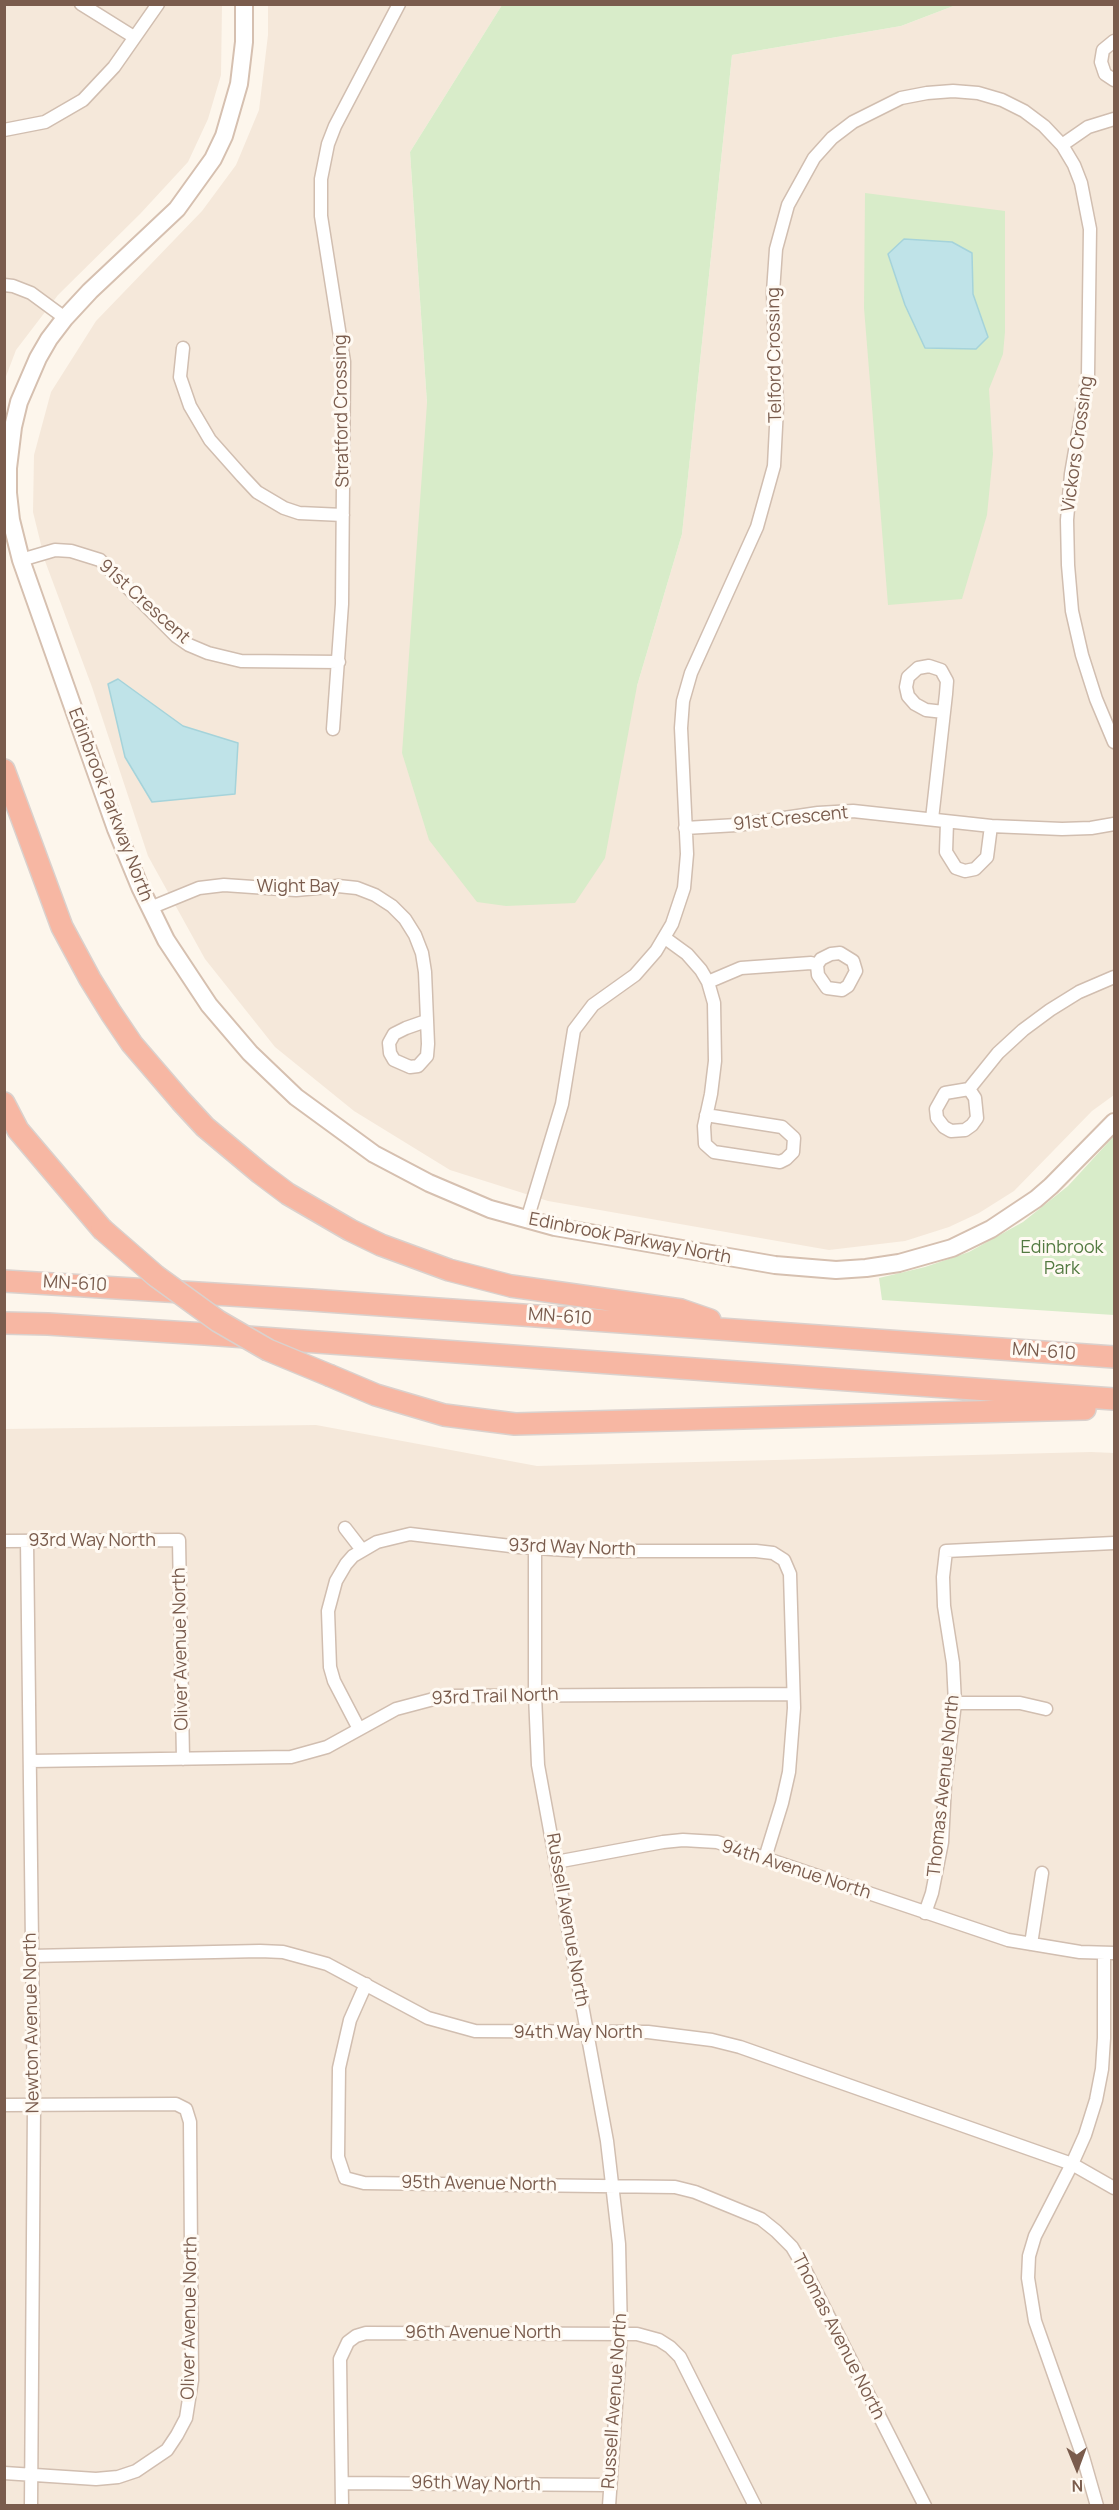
<!DOCTYPE html>
<style>
body{margin:0}
#map{position:relative;width:1119px;height:2510px;overflow:hidden;background:#fdf6ec;font-family:Manrope,sans-serif}
canvas{display:block}
.frame{position:absolute;inset:0;border:6px solid #7a5c4d;pointer-events:none}
.north{position:absolute;left:1047px;top:2438px;width:60px;height:60px;-webkit-text-stroke:4px #fffaf3;paint-order:stroke;rotate:179deg;font-size:16px;font-weight:700;line-height:24px;text-align:center;color:#7a5c4d}
.north::after{content:'';display:block;margin:auto;width:21px;height:27px;background:#7a5c4d;clip-path:polygon(50% 0,100% 100%,50% 72%,0 100%)}
</style>
<div id="map">
<canvas width="1119" height="2510"></canvas>
<div class="frame"></div>
<div class="north">N</div>
</div>
<script>
const ctx = document.querySelector('canvas').getContext('2d');
ctx.lineJoin = 'round';
function paint(path, color) {
  ctx.fillStyle = color;
  ctx.fill(path, 'evenodd');
}
function poly(rows) {
  const path = new Path2D();
  for (const r of rows) {
    path.moveTo(r[0], r[1]);
    for (let i = 2; i < r.length; i += 2) path.lineTo(r[i], r[i + 1]);
  }
  return path;
}
function trace(path, color, width, dash) {
  ctx.strokeStyle = color;
  ctx.lineWidth = width;
  ctx.lineCap = dash ? 'butt' : 'round';
  ctx.setLineDash(dash || []);
  ctx.stroke(path);
}
function write(font, color, halo, rows, align = 'center') {
  ctx.font = font + ' Manrope,sans-serif';
  ctx.lineWidth = 6;
  ctx.setLineDash([]);
  ctx.textBaseline = 'middle';
  ctx.strokeStyle = halo;
  ctx.fillStyle = color;
  for (const [text, x, y, turn = 0] of rows) {
    ctx.save();
    ctx.translate(x, y);
    ctx.rotate((+turn || 0) * Math.PI / 180);
    ctx.textAlign = isNaN(turn) ? turn : align;
    if (halo) ctx.strokeText(text, 0, 0);
    ctx.fillText(text, 0, 0);
    ctx.restore();
  }
}
const residential = poly([
 [5,5,222,5,221,75,208,119,188,162,140,214,58,295,16,350,5,379],
 [268,5,502,5,410,152,427,403,637,686,682,534,732,55,901,26,956,5,1114,5,1114,1095,1092,1111,1014,1191,979,1213,949,1227,905,1241,829,1250,548,1201,450,1170,354,1111,275,1047,205,959,148,856,92,687,45,561,33,512,34,455,51,392,96,321,202,211,236,165,259,110,268,35],
 [316,1425,537,1466,1091,1452,1114,1453,1114,2505,5,2505,4,1429]
]);
const green = poly([
 [502,5,956,5,901,26,732,55,682,534,637,686,605,858,575,903,506,906,477,902,429,840,402,753,427,403,410,152],
 [865,193,1005,211,1005,332,1003,354,989,389,993,454,987,515,962,599,888,605,864,308],
 [1114,1136,1114,1315,882,1300,879,1278,925,1267,969,1252,1023,1222,1068,1186]
]);
const water = poly([
 [904,239,952,242,972,253,973,294,988,337,976,349,925,348,905,305,888,254,904,239],
 [118,679,183,726,238,743,235,794,152,802,125,757,108,684,118,679]
]);
const street = poly([
 [81,4,134,37],
 [1114,41,1103,50,1101,62,1105,74,1114,80],
 [4,130,45,122,83,100,114,67,158,4],
 [1062,145,1088,127,1114,119],
 [4,285,13,286,31,293,65,318],
 [183,348,180,377,190,406,210,440,242,476,257,492,284,508,299,513,343,515],
 [21,560,55,550,71,551,100,560,176,636,189,645,208,653,241,661,339,662],
 [333,729,342,604,344,362,321,216,321,179,328,144,335,126,399,4],
 [932,819,946,694,947,681,941,670,929,666,918,668,908,677,906,687,908,696,915,704,926,710,944,712],
 [947,822,946,852,956,868,965,871,975,869,987,857,991,826],
 [685,828,737,825,818,813,853,811,991,826,1062,829,1091,828,1114,824],
 [150,908,199,888,224,885,296,890,338,886,357,888,375,895,392,906,405,919,415,935,422,953,425,972,428,1044,427,1056,418,1066,410,1067,394,1060,390,1053,389,1043,394,1034,406,1028,426,1021],
 [665,938,687,954,701,970,708,982,714,1003,715,1061,711,1094,704,1126,705,1144,714,1152,780,1162,786,1159,793,1152,794,1138,782,1127,706,1115],
 [708,982,741,968,811,963,817,965,818,975,827,988,842,990,848,986,856,971,853,961,840,953,831,954,821,959,817,965],
 [969,1089,998,1053,1023,1030,1050,1010,1079,992,1114,977],
 [969,1089,975,1098,977,1118,972,1125,965,1130,951,1131,944,1127,937,1118,936,1109,945,1093,969,1089],
 [527,1220,562,1104,574,1030,593,1005,635,975,656,951,672,924,684,888,687,854,681,728,683,701,691,673,757,527,774,466,777,407,773,292,776,249,788,205,814,158,832,138,853,122,901,98,927,93,953,91,978,93,1002,100,1024,111,1044,126,1062,145,1074,165,1081,183,1090,229,1088,375,1071,474,1067,520,1068,565,1072,611,1082,655,1096,699,1114,742],
 [345,1528,362,1550],
 [4,1541,179,1540,183,1759],
 [27,1541,34,2105,31,2506],
 [535,1548,535,1695,538,1765,607,2141,619,2244,621,2334,609,2506],
 [955,1703,1020,1703,1046,1709],
 [359,1729,334,1681,330,1667,328,1611,336,1581,346,1564,353,1556,377,1542,410,1534,519,1547,583,1551,756,1551,773,1553,784,1560,790,1574,794,1708,789,1772,782,1803,765,1858],
 [30,1761,291,1757,327,1747,396,1709,445,1696,793,1694],
 [556,1862,663,1842,683,1840,717,1842,1008,1940,1080,1952,1114,1953],
 [925,1913,932,1893,942,1842,945,1785,955,1703,953,1663,944,1606,943,1577,946,1551,1114,1543],
 [1031,1944,1042,1873],
 [31,1956,260,1951,283,1952,327,1964,428,2018,475,2031,648,2032,712,2040,740,2047,1072,2164,1114,2188],
 [366,1984,350,2020,339,2068,338,2157,345,2178,364,2183,675,2187,695,2192,761,2219,776,2231,792,2247,802,2264,925,2506],
 [4,2105,176,2104,186,2109,190,2122,192,2380,186,2418,177,2435,167,2450,136,2471,118,2477,96,2479,4,2473],
 [342,2483,610,2485],
 [342,2506,340,2359,348,2342,356,2336,366,2333,637,2334,659,2340,670,2347,680,2357,755,2506],
 [1097,2506,1083,2457,1035,2321,1028,2278,1029,2256,1035,2236,1072,2164,1085,2135,1096,2100,1102,2069,1104,2038,1104,1953]
]);
const secondary = poly([
 [244,4,244,42,239,84,224,136,213,159,177,209,90,291,65,318,49,339,38,358,19,402,13,427,8,468,8,493,11,520,21,560,116,829,140,887,166,940,209,1005,250,1053,296,1097,374,1154,429,1183,490,1209,555,1227,775,1265,836,1270,866,1268,899,1263,952,1248,991,1229,1036,1199,1051,1186,1114,1122]
]);
const highway = poly([
 [4,770,62,927,90,979,111,1013,132,1044,181,1101,205,1127,260,1173,288,1194,350,1230,381,1245,449,1270,511,1286,681,1310,710,1320],
 [4,1103,18,1130,102,1229],
 [4,1281,311,1300,1114,1357],
 [4,1323,48,1324,205,1334,1114,1399],
 [331,1376,376,1395,444,1415,515,1424,1085,1409]
]);
const highwayBridge = poly([
 [102,1229,156,1276,218,1321,268,1350,331,1376]
]);
const streetNames = [
 ["Telford Crossing",775,355,-91],
 ["Stratford Crossing",342,411,-91],
 ["Vickors Crossing",1078,444,-82],
 ["91st Crescent",144,602,42],
 ["Edinbrook Parkway North",110,805,69],
 ["91st Crescent",791,819,-6],
 ["Wight Bay",298,887],
 ["Edinbrook Parkway North",630,1239,11],
 ["MN-610",75,1284,3],
 ["MN-610",560,1317,4],
 ["MN-610",1044,1352,4],
 ["93rd Way North",92,1541],
 ["93rd Way North",572,1548,2],
 ["Oliver Avenue North",181,1649,-91],
 ["93rd Trail North",495,1697,-2],
 ["Thomas Avenue North",944,1786,-84],
 ["94th Avenue North",796,1870,18],
 ["Russell Avenue North",567,1920,80],
 ["Newton Avenue North",32,2023,-91],
 ["94th Way North",578,2033],
 ["95th Avenue North",479,2184,1],
 ["Oliver Avenue North",190,2318,-89],
 ["96th Avenue North",483,2333],
 ["Thomas Avenue North",838,2337,63],
 ["Russell Avenue North",615,2401,-86],
 ["96th Way North",476,2484,1]
];
const parkNames = [
 ["Edinbrook",1062,1248],
 ["Park",1062,1269]
];
paint(residential, '#f5e8da');
paint(green, '#d8ecc9');
paint(water, '#bfe3e8');
trace(water, '#a5d3da', 1.5);
trace(street, '#d1beb0', 15);
trace(secondary, '#d6c0b0', 20);
trace(highway, '#dad1cd', 24);
trace(street, '#fff', 12);
trace(secondary, '#fff', 16);
trace(highway, '#f7b7a3', 21);
trace(highwayBridge, '#dad1cd', 24, []);
trace(highwayBridge, '#f7b7a3', 21);
write('18px', '#7a5c4d', '#fffaf3', streetNames);
write('18px', '#537a41', '#fffaf3', parkNames);
</script>
